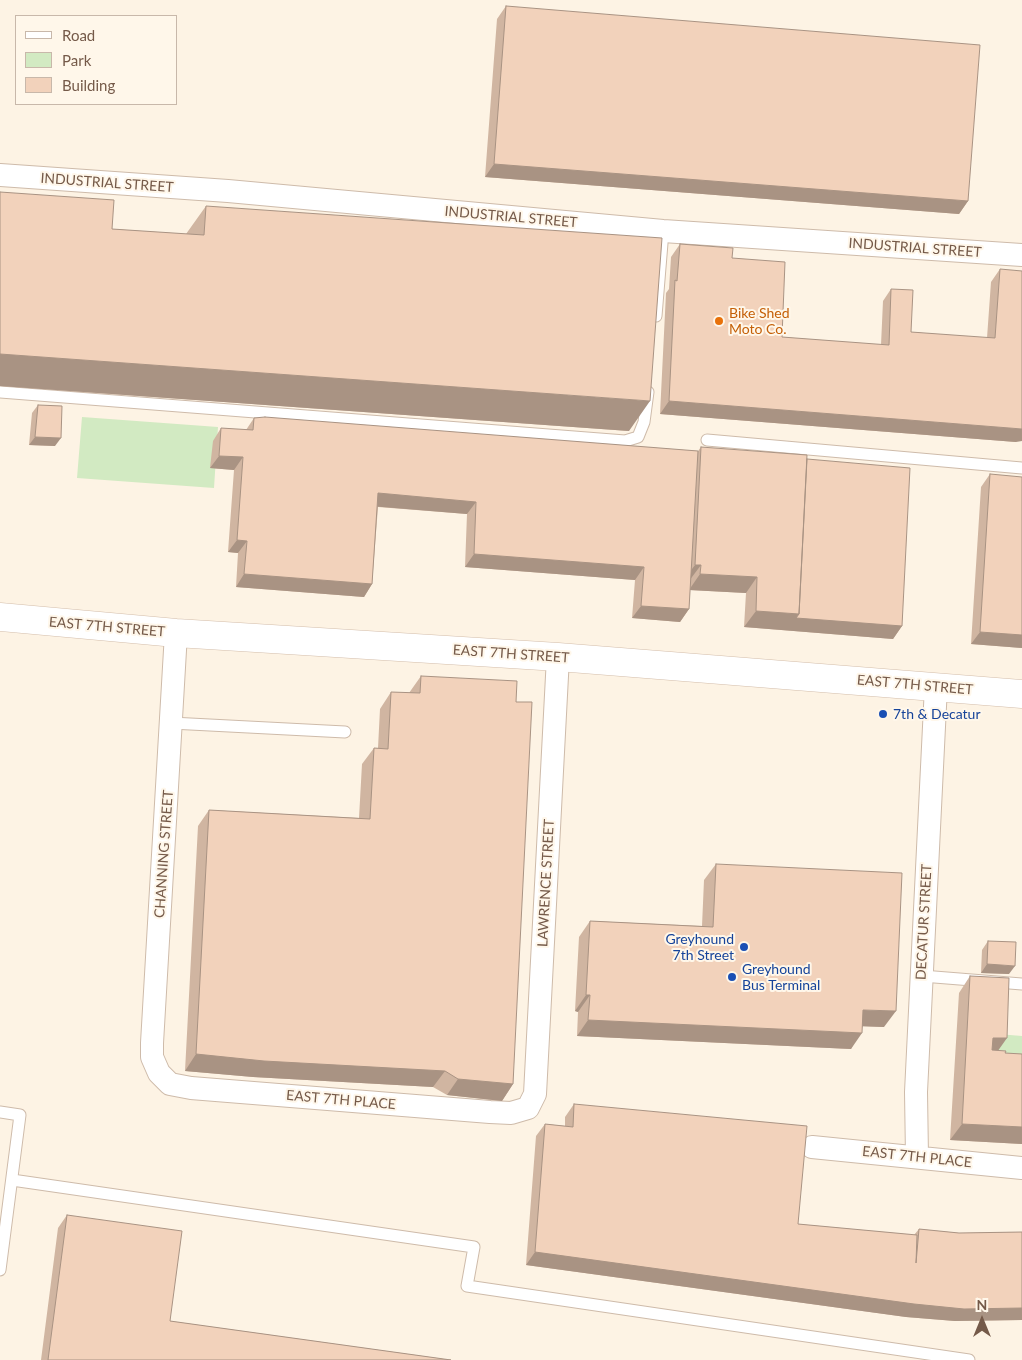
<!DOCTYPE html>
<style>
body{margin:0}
#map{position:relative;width:1022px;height:1360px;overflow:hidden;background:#fdf3e4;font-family:Lato,sans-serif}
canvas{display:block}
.legend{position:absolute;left:15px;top:15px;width:162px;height:90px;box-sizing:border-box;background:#fff7ea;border:1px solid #c8b8aa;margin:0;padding:6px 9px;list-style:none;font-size:15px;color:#755a49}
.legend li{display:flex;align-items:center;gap:10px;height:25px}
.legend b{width:25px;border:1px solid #c8b8aa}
.north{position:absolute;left:957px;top:1295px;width:50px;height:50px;-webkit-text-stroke:4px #fff7ea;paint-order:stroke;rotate:0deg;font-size:14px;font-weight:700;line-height:20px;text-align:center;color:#755a49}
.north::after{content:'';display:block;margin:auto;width:18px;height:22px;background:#755a49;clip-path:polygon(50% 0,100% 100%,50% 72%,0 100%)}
</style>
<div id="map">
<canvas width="1022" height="1360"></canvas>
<ul class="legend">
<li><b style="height:6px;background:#fff"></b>Road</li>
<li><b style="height:14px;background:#d2eac2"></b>Park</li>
<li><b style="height:14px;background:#f2d2bb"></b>Building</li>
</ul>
<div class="north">N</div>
</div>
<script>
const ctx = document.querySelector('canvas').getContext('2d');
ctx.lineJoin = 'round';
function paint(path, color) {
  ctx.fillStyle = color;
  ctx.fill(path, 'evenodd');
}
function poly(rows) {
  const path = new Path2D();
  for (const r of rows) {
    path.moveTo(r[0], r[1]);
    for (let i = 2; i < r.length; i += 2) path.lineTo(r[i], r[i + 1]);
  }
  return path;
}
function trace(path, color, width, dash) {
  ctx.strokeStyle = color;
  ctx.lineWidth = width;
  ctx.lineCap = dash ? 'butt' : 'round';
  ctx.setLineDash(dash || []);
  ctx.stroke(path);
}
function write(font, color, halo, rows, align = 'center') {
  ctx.font = font + ' Lato,sans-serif';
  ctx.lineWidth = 4;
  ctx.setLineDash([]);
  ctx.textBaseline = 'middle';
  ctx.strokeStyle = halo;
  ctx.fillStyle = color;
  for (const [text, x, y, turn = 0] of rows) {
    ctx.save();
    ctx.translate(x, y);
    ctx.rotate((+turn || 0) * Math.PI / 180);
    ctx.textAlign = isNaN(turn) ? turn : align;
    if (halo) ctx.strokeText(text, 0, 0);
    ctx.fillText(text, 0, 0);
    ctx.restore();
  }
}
const green = poly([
 [82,417,218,427,214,488,77,478],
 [998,1034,1022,1036,1022,1071,984,1052]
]);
const service = poly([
 [656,316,663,231],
 [0,392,625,441,638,437,644,422,648,392],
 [707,440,1022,468],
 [171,723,345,732],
 [922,976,1022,984],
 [0,1112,20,1115,0,1270],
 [12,1180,474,1247,467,1286,969,1360]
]);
const minor = poly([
 [0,175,228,191,663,231,1022,255],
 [176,633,152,1043,152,1057,159,1073,170,1084,191,1088,490,1112,511,1113,528,1108,535,1094,558,657],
 [812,1147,1022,1168],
 [917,1157,916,1092,936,686]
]);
const secondary = poly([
 [0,617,176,633,558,657,1022,694]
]);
const wall = poly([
 [506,6,968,201,959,214,485,177,497,19],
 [0,192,112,229,186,234,206,206,629,431,0,386],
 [680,244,732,258,782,337,881,345,883,301,891,289,911,332,987,338,991,282,1000,269,1016,442,660,414,666,293,669,289,671,257],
 [38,405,55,446,29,445,32,413],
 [254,418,698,451,701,447,807,459,902,626,893,639,744,627,746,593,690,590,689,609,680,622,632,618,635,580,465,567,467,514,378,507,372,584,364,597,236,587,238,553,228,552,234,470,210,468,213,441,221,428,246,430],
 [990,474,1022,648,971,644,981,487],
 [421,676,516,702,513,1084,502,1101,447,1095,433,1087,253,1077,185,1071,198,826,209,810,359,818,362,764,374,748,378,748,380,709,391,692,409,693],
 [716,864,884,1027,863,1026,851,1049,577,1036,578,1012,575,1011,579,937,590,921,702,926,704,880],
 [988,941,1009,974,981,973,982,950],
 [970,976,998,1050,1005,1053,1022,1054,1022,1144,950,1140,959,993],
 [574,1104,798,1224,914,1235,919,1229,959,1233,1022,1232,1022,1320,955,1321,906,1317,526,1265,536,1136,545,1124,565,1126,565,1117],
 [67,1215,170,1321,451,1360,41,1360,58,1228]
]);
const shadedWall = poly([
 [494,164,968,201,959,214,485,177],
 [0,354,650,401,629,431,0,386],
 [669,401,1022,429,1022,441,1016,442,660,414],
 [35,437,61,438,55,446,29,445],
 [219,456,243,457,234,470,210,468],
 [378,493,476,502,467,514,370,506],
 [237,540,247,541,238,553,228,552],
 [474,554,644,567,635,580,465,567],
 [695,565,701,565,689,581,683,581],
 [244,574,372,584,364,597,236,587],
 [700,574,757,577,746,593,689,590],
 [641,606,689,609,680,622,632,618],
 [756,611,799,614,902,626,893,639,744,627],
 [980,632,1022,635,1022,648,971,644],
 [987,964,1015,966,1009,974,981,973],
 [586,995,590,995,578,1012,575,1011],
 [863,1010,896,1011,884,1027,852,1026],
 [588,1020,862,1033,851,1049,577,1036],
 [993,1038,1007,1038,995,1055,981,1054],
 [196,1054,445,1071,433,1087,253,1077,185,1071],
 [458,1079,513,1084,502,1101,447,1095],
 [962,1124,1022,1127,1022,1144,950,1140],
 [535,1252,1022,1308,1022,1320,955,1321,906,1317,526,1265]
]);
const building = poly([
 [506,6,980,45,968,201,494,164,506,6],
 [0,192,114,200,112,229,204,235,206,206,662,238,650,401,0,354,0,192],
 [680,244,733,248,732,258,785,262,782,337,889,345,891,289,913,290,911,332,995,338,1000,269,1022,271,1022,429,669,401,675,280,677,281,680,244],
 [38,405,62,406,61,438,35,437,38,405],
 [265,417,698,451,689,609,641,606,644,567,474,554,476,502,378,493,372,584,244,574,247,541,237,540,243,457,219,456,221,428,253,430,254,418,265,417],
 [701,447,807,455,799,614,756,611,757,577,700,574,701,565,695,565,701,447],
 [807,459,910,468,902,626,796,618,799,614,807,459],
 [990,474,1022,477,1022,635,980,632,990,474],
 [421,676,517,681,516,702,532,702,513,1084,458,1079,445,1071,264,1061,196,1054,209,810,370,819,374,748,388,749,391,692,420,693,421,676],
 [716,864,902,873,896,1011,863,1010,862,1033,588,1020,590,995,586,995,590,921,713,927,716,864],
 [988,941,1016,942,1015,966,987,964,988,941],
 [970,976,1009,978,1007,1038,993,1038,992,1050,1006,1051,1005,1053,1022,1054,1022,1127,962,1124,970,976],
 [574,1104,807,1126,798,1224,917,1235,916,1263,919,1229,959,1233,1022,1232,1022,1308,964,1309,914,1304,535,1252,545,1124,573,1127,574,1104],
 [67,1215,182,1231,170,1321,451,1360,48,1360,67,1215]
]);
const markers = [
 [719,321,5,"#e8710a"],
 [883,714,5,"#1a4fb4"],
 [744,947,5,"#1a4fb4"],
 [732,977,5,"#1a4fb4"]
];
const streetNames = [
 ["INDUSTRIAL STREET",107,183,4],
 ["INDUSTRIAL STREET",511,217,5],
 ["INDUSTRIAL STREET",915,248,4],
 ["EAST 7TH STREET",107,627,5],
 ["EAST 7TH STREET",511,654,4],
 ["EAST 7TH STREET",915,685,5],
 ["CHANNING STREET",164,854,-86],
 ["LAWRENCE STREET",546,883,-87],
 ["DECATUR STREET",924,922,-87],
 ["EAST 7TH PLACE",341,1100,5],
 ["EAST 7TH PLACE",917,1157,6]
];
const foodNames = [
 ["Bike Shed",729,313],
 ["Moto Co.",729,329]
];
const transitNames = [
 ["7th & Decatur",893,714],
 ["Greyhound",734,939,"right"],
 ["7th Street",734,955,"right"],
 ["Greyhound",742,969],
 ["Bus Terminal",742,985]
];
paint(green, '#d2eac2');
trace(service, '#cebbaa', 13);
trace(minor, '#cebbaa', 24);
trace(secondary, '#d3bdaa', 29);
trace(service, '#fff', 11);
trace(minor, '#fff', 22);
trace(secondary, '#fff', 28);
paint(wall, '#d0b5a1');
paint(shadedWall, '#a99383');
paint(building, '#f2d2bb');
trace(building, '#a99383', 1);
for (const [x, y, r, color] of markers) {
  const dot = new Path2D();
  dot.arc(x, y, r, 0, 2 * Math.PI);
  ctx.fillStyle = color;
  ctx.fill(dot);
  trace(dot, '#fff7ea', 2);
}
write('14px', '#755a49', '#fff7ea', streetNames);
write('14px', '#c56008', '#fff7ea', foodNames, 'left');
write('14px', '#164399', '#fff7ea', transitNames, 'left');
</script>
